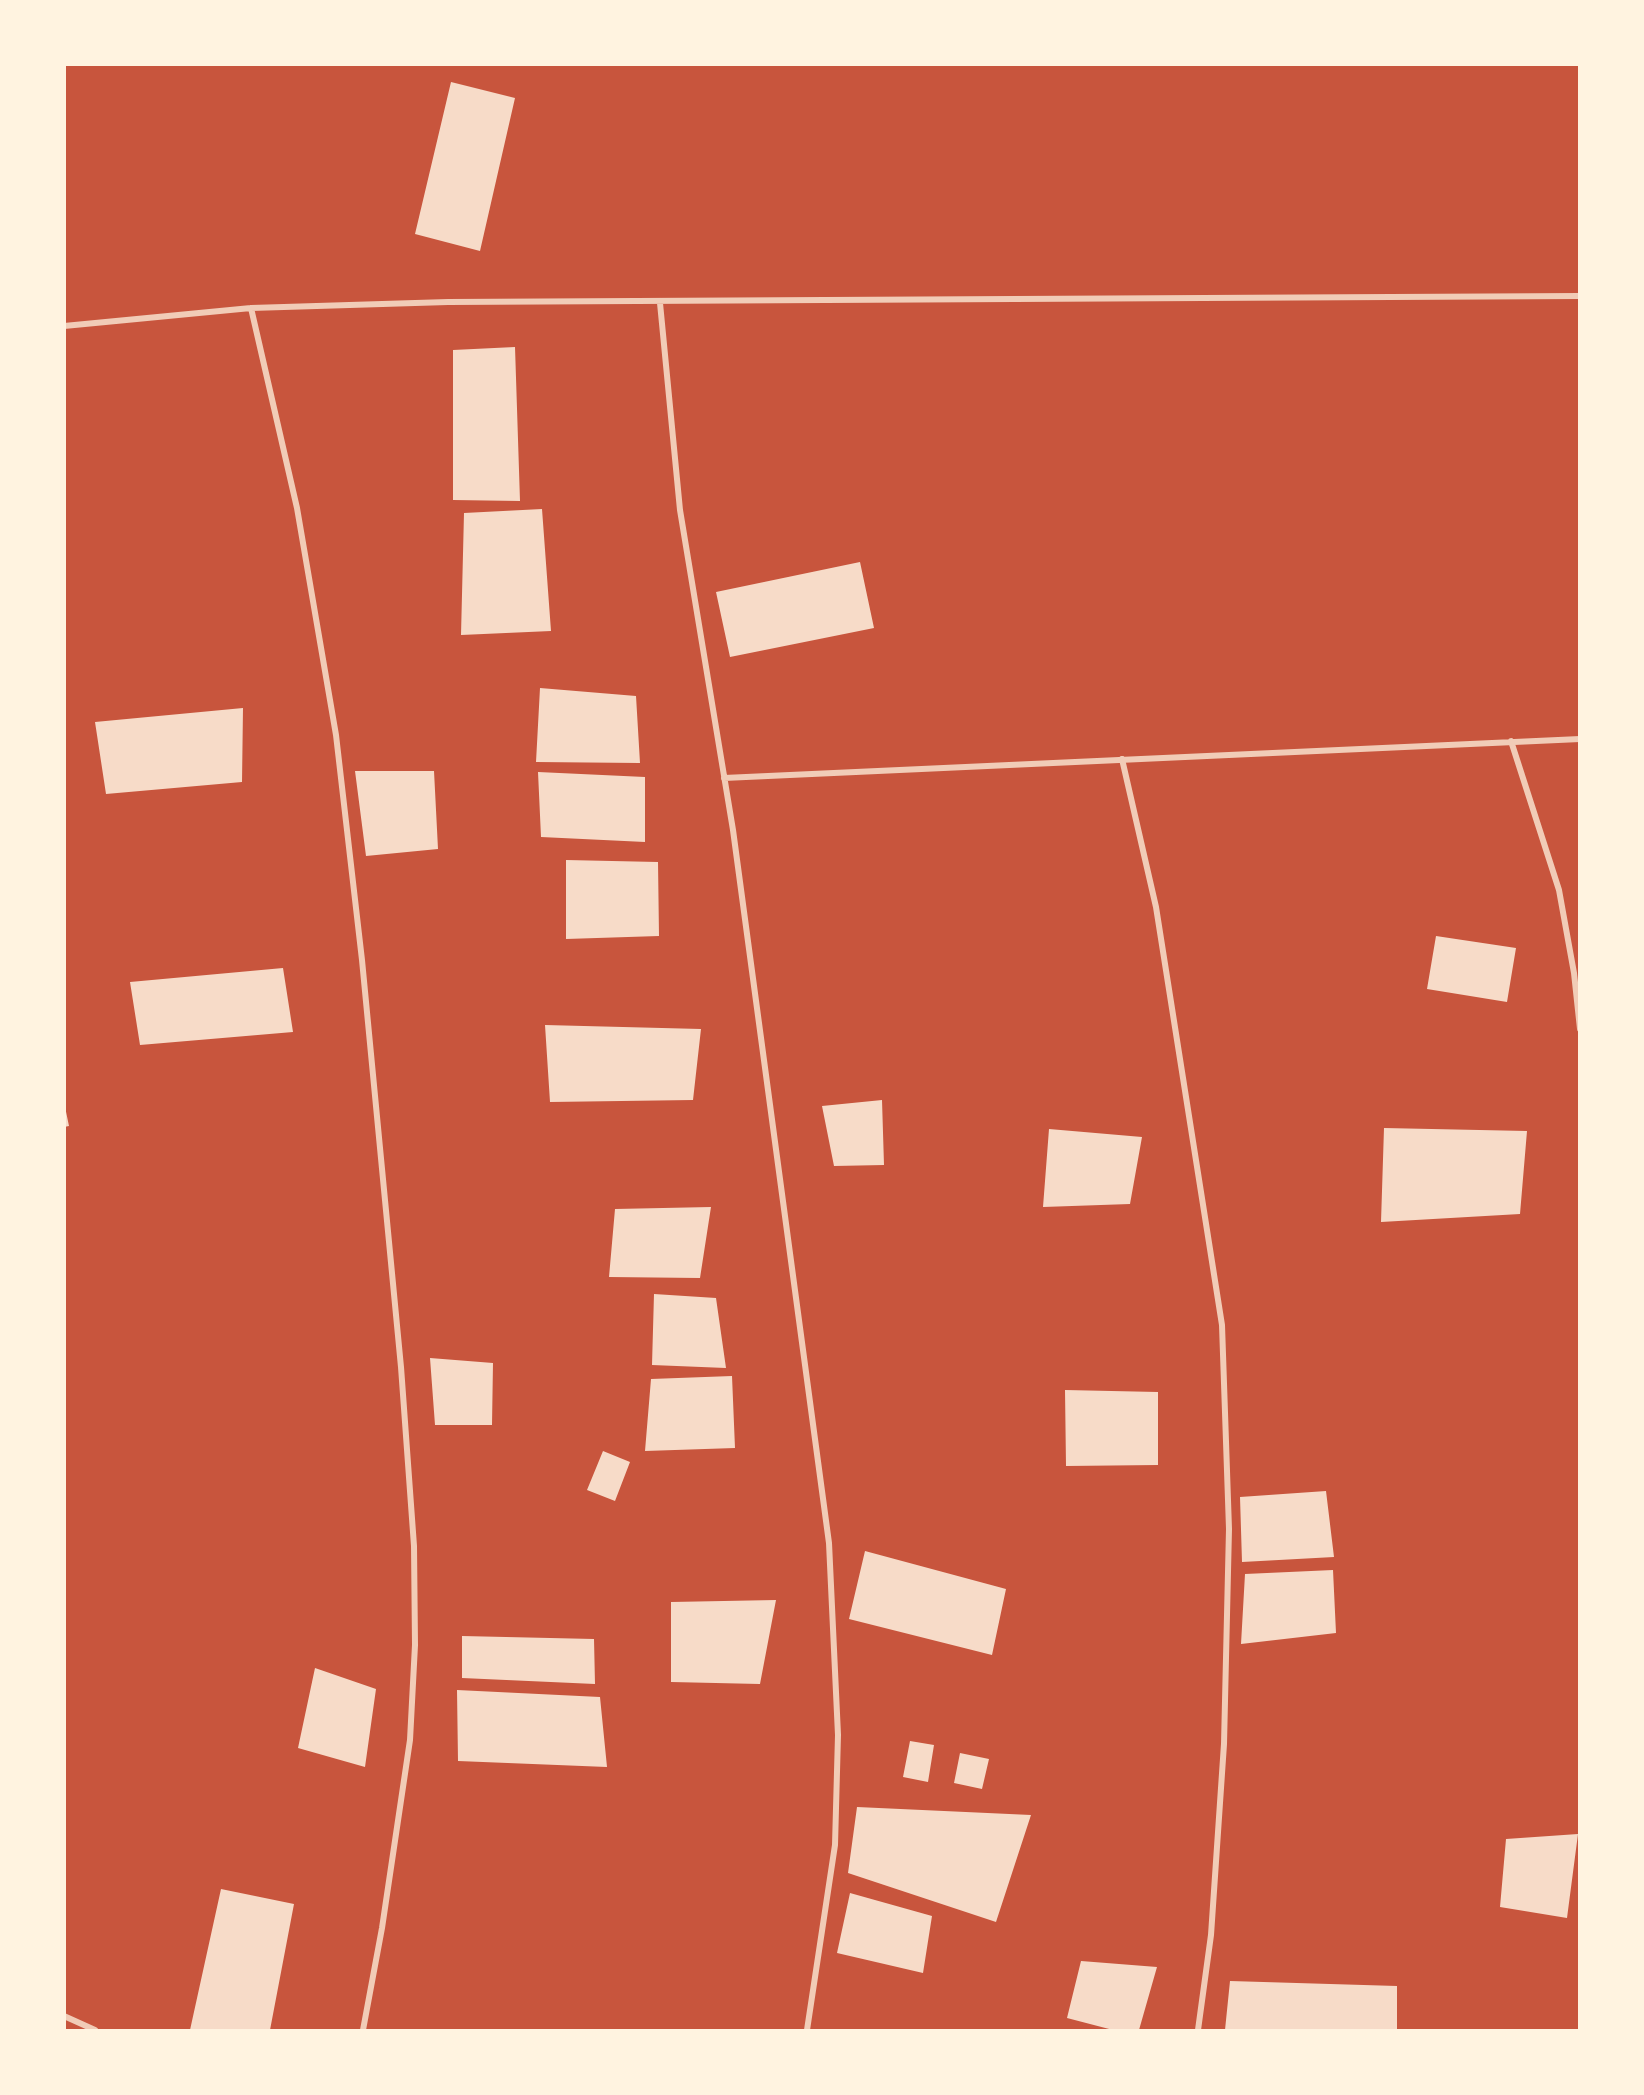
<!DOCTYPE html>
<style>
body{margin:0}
#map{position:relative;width:1644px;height:2095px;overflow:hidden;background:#c8553d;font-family:Manrope,sans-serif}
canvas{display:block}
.frame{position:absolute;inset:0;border:66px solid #fff3e0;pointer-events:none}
</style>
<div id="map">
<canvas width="1644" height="2095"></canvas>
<div class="frame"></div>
</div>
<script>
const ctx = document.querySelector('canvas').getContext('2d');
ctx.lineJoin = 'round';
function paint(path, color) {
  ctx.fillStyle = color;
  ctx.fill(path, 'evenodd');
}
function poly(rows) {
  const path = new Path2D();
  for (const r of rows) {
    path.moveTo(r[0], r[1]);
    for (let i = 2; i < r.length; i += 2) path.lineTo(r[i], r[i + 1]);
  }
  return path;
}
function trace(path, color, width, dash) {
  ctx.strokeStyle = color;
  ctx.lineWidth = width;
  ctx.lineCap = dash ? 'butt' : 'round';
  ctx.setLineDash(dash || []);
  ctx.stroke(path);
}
const building = poly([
 [451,82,515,98,480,251,415,234],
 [515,347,520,501,453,500,453,350],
 [542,509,551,631,461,635,464,513],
 [860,562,874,628,730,657,716,592],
 [540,688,636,696,640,763,536,762],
 [243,708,242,782,106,794,95,722],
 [355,771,434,771,438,849,366,856],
 [538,772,645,777,645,842,541,837],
 [566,860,658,862,659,936,566,939],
 [1436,936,1516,948,1507,1002,1427,989],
 [283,968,293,1032,140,1045,130,982],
 [545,1025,701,1029,693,1100,550,1102],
 [882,1100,884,1165,834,1166,822,1106],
 [64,1102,69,1126,64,1127],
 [1384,1128,1527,1131,1520,1214,1381,1222],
 [1049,1129,1142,1137,1130,1204,1043,1207],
 [711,1207,700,1278,609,1277,615,1209],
 [654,1294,716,1298,726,1368,652,1365],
 [430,1358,493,1363,492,1425,435,1425],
 [732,1376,735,1448,645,1451,651,1379],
 [1065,1390,1158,1392,1158,1465,1066,1466],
 [603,1451,630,1462,615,1501,587,1490],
 [1326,1491,1334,1557,1242,1562,1240,1497],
 [865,1551,1006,1589,992,1655,849,1619],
 [1333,1570,1336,1633,1241,1644,1245,1574],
 [776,1600,760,1684,671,1682,671,1602],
 [462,1636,594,1639,595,1684,462,1678],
 [315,1668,376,1689,365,1767,298,1748],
 [457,1690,600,1697,607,1767,458,1761],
 [910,1741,934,1745,928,1782,903,1777],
 [960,1753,989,1759,982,1789,954,1783],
 [857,1807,1031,1815,996,1922,848,1873],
 [1578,1834,1567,1918,1500,1907,1506,1839],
 [221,1889,294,1904,270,2030,190,2030],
 [850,1893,932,1916,923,1973,837,1953],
 [1081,1961,1157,1967,1139,2030,1113,2030,1067,2018],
 [1230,1981,1397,1986,1397,2030,1225,2030]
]);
const minor = poly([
 [660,303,680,510,733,830,829,1543,838,1735,835,1845,807,2030],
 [251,308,297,508,336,735,362,960,401,1367,414,1546,415,1645,410,1740,382,1928,363,2030],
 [64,326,251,308,448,302,1580,296],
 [1511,741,1559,890,1574,973,1580,1029],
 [1122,759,1156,907,1222,1325,1229,1529,1224,1744,1211,1935,1198,2030],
 [724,778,1580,739],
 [64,2016,95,2030]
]);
paint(building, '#f7dbc8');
trace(minor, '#f1ccb7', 6);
</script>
